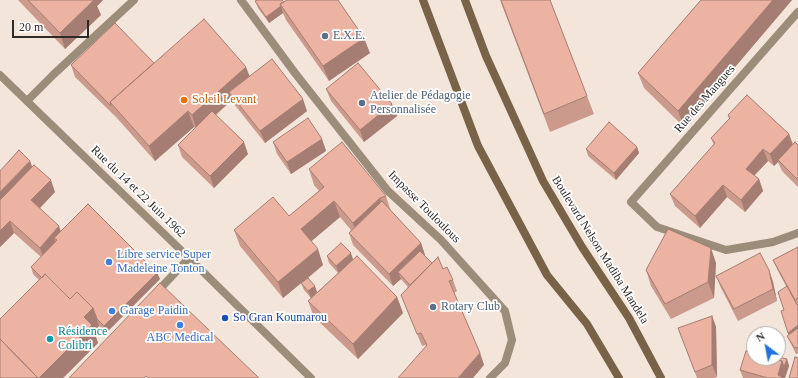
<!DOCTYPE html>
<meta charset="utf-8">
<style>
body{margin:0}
#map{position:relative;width:798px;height:378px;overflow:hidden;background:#f4e5db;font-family:"Times New Roman",serif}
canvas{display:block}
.north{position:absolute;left:746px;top:326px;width:40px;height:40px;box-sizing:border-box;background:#fff;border:1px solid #acaaa9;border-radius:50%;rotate:328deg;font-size:11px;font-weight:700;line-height:16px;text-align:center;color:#302a27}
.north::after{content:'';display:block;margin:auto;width:14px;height:18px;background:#2572dd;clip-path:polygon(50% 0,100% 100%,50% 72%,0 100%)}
.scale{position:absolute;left:12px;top:20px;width:77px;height:18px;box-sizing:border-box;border:2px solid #302a27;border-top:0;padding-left:5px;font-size:12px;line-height:14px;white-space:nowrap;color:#302a27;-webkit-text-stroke:3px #fff;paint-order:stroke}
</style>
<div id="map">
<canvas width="798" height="378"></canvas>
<div class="north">N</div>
<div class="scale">20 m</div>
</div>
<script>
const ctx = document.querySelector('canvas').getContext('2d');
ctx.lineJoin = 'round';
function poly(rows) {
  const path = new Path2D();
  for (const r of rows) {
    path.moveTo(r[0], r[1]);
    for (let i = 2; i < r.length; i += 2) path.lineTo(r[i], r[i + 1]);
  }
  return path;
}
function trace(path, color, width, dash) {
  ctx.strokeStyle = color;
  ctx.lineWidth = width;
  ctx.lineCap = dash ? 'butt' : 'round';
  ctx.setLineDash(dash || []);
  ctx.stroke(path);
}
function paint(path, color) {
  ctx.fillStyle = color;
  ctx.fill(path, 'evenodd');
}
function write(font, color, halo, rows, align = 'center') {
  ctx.font = font + ' "Times New Roman",serif';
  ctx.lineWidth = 3.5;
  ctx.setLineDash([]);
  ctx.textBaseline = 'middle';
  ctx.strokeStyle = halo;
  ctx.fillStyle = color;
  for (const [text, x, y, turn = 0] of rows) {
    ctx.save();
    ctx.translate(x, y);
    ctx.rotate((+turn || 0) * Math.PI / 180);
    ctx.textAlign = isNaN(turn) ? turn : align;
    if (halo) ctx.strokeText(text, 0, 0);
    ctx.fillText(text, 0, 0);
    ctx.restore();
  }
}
const minor = poly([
 [241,0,295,73,388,191,441,240,505,311,512,340,505,363,490,378],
 [798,12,631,202,657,227,726,250,773,242,798,233],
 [27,101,54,74,134,0],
 [155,294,189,258]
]);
const tertiary = poly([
 [0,75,189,258,311,378]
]);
const secondary = poly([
 [423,0,478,146,547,275,587,324,619,378],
 [465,0,486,56,543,181,582,247,629,318,661,378]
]);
const wall = poly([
 [18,0,103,0,97,6,101,15,65,49],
 [500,0,587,96,594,114,550,132],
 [701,0,792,0,684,127,644,88,638,73],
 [255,1,284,2,370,53,329,81,286,20,283,13,269,23,258,8],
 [154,63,249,76,307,111,265,143,234,104,232,100,216,115,248,154,214,188,182,157,178,145,195,128,194,127,155,161,116,117,75,77,71,65],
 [326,89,392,104,397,116,364,142,331,101],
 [728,115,789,134,793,144,798,145,798,187,782,171,778,162,774,166,768,161,754,176,759,179,763,191,745,212,727,197,700,228,675,206,670,194,714,145,711,138,729,119],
 [322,139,326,151,291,174,277,154,273,142],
 [637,147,639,153,616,180,588,156,586,149],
 [30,161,32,166,55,192,40,208,61,231,157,273,160,279,106,333,99,326,94,331,98,343,63,378,0,378,39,280,33,274,31,267,41,257,14,233,0,247],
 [309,169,386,196,391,212,421,243,425,255,425,256,432,263,443,269,453,280,457,291,454,293,480,353,484,365,426,346,426,345,422,346,401,295,408,287,401,279,393,286,353,245,349,233,351,230,340,217,311,241,323,265,308,278,317,292,311,298,304,290,301,283,283,298,240,246,234,230,289,216,319,191,314,185],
 [798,247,798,354,796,354,787,336,789,335,784,310,786,286,778,271,773,260],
 [327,256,353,259,397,297,403,313,358,359,314,317,308,301,338,273,329,263],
 [716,263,714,298,671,319,651,286,646,270],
 [769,270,773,282,777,301,738,321,721,288,716,276],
 [712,316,716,327,717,377,714,378,697,378,678,328],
 [787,359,789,366,785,378,743,378,740,370]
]);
const shadedWall = poly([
 [91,0,103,0,97,6,101,15,65,49,60,33],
 [773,0,792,0,684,127,678,111],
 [281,6,283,13,269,23,266,17],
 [364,38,370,53,329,81,323,66],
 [246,67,252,82,229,92,232,100,197,131,192,115],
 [303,99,307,111,265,143,260,131],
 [392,104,397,116,364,142,360,130],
 [188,111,194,127,155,161,149,146],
 [789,134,793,146,778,160,778,162,774,166,770,154],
 [322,139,326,151,291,174,287,162],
 [244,142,248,154,214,188,210,176],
 [637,147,639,153,616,180,614,173],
 [763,149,768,161,750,180,746,169],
 [30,161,34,173,0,208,0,192],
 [759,179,763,191,745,212,741,200],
 [51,180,55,192,36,212,31,200],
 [723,185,727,197,700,228,695,216],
 [380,198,386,213,359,239,353,223],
 [334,201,340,217,307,245,301,229],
 [10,221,14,233,0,247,0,231],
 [59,226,63,238,57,240,54,238,57,244,44,260,40,248],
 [421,243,425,255,403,277,398,272,401,279,393,286,389,274],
 [711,248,716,263,714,298,708,282],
 [318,249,323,265,283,298,278,282],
 [351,253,353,259,339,273,336,266],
 [769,270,773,282,777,301,773,289],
 [157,273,160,279,106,333,104,326],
 [315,286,317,292,311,298,308,291],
 [397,297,403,313,358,359,353,344],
 [93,308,99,326,94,331,98,343,63,378,39,378,84,317],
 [712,316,716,327,717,377,712,365],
 [798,325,798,334,790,340,788,333],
 [480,353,484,365,473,378,458,378],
 [787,359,789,366,785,378,779,378,778,375,782,361]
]);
const building = poly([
 [28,0,94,0,60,33,28,0],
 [257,0,282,0,284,2,280,4,281,6,266,17,255,1,257,0],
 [287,0,338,0,364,38,323,66,280,4,287,0],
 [501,0,550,0,587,96,544,114,501,0],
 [701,0,773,0,678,111,638,73,701,0],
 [204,19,246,67,192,115,188,111,149,146,110,102,204,19],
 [115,23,154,63,110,102,111,106,71,65,115,23],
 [272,59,303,99,260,131,229,92,272,59],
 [358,63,392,104,360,130,326,89,358,63],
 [747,95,789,134,770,154,763,149,746,169,759,179,741,200,723,185,695,216,670,194,715,143,711,138,730,118,728,115,747,95],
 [212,111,244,142,210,176,178,145,212,111],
 [308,118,322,139,287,162,273,142,308,118],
 [609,122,637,147,614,173,586,149,609,122],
 [342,142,386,196,380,198,353,223,334,201,301,229,318,249,278,282,234,230,273,197,289,216,324,187,309,169,342,142],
 [795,142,798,145,798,180,778,160,795,142],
 [19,150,30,161,0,192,0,171,19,150],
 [34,165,51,180,31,200,59,226,40,248,10,221,0,231,0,200,34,165],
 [382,201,421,243,389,274,349,233,382,201],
 [88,204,157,273,104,326,97,319,93,308,77,292,70,299,45,274,42,278,31,267,57,240,54,238,88,204],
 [668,229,711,248,708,282,665,304,646,270,668,229],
 [341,243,351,253,336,266,327,256,341,243],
 [798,247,798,298,795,300,773,260,798,247],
 [420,251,432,263,410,285,398,272,420,251],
 [760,253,769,270,773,289,734,309,716,276,760,253],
 [357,256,397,297,353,344,308,301,357,256],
 [438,257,443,269,447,267,453,280,449,281,480,353,458,378,398,378,427,345,421,333,417,334,401,295,438,257],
 [45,274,70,299,77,292,93,308,84,317,92,325,39,378,38,378,37,377,0,339,0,319,45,274],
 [308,278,315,286,308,291,301,283,308,278],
 [160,283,259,378,149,378,146,376,144,378,69,378,160,283],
 [787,286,797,305,798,304,798,325,788,333,781,311,784,310,778,292,787,286],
 [712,316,712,365,695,372,678,328,712,316],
 [798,328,798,348,794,347,787,336,798,328],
 [0,339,37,377,36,378,0,378,0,339],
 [750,349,754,350,754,354,749,352,750,349],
 [746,351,754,354,754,358,771,358,782,361,778,375,782,377,782,378,768,378,740,370,746,351],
 [778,357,787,359,784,367,782,361,771,358,778,358,778,357],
 [795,357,798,358,798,378,789,378,795,357]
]);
const markers = [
 [325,36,4,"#5c6f8a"],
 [184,100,4,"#e8710a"],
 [362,103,4,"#5c6f8a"],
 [109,262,4,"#3f7fe0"],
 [433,307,4,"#5c6f8a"],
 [112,311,4,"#3f7fe0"],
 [225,318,4,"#1a4fb4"],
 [180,325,4,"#3f7fe0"],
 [50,339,4,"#0f9aa8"]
];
const serviceNames = [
 ["E.X.E.",333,36],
 ["Atelier de Pédagogie",370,96],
 ["Personnalisée",370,110],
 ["Rotary Club",441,307]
];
const streetNames = [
 ["Rue des Mangues",705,99,-49],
 ["Rue du 14 et 22 Juin 1962",138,192,44],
 ["Impasse Touloulous",424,207,45],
 ["Boulevard Nelson Madiba Mandela",600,250,58]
];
const foodNames = [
 ["Soleil Levant",192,100]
];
const shopNames = [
 ["Libre service Super",117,255],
 ["Madeleine Tonton",117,269],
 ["Garage Paidin",120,311],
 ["ABC Medical",180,338,"center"]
];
const transitNames = [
 ["So Gran Koumarou",233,318]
];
const cultureNames = [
 ["Résidence",58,332],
 ["Colibri",58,346]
];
trace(minor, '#9c8d7b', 8);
trace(tertiary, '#9c8d7b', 8);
trace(secondary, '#786248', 8);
paint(wall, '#cb9a8c');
paint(shadedWall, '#a57d72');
paint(building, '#ecb3a3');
trace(building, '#a57d72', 1);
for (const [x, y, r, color] of markers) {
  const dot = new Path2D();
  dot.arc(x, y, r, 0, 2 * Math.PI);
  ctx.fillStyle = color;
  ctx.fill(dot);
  trace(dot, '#fff', 1.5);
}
write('12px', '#4e5e75', '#fff', serviceNames, 'left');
write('12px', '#302a27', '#fff', streetNames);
write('12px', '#c56008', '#fff', foodNames, 'left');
write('12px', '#366cbe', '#fff', shopNames, 'left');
write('12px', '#164399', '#fff', transitNames, 'left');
write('12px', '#0d838f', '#fff', cultureNames, 'left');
</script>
